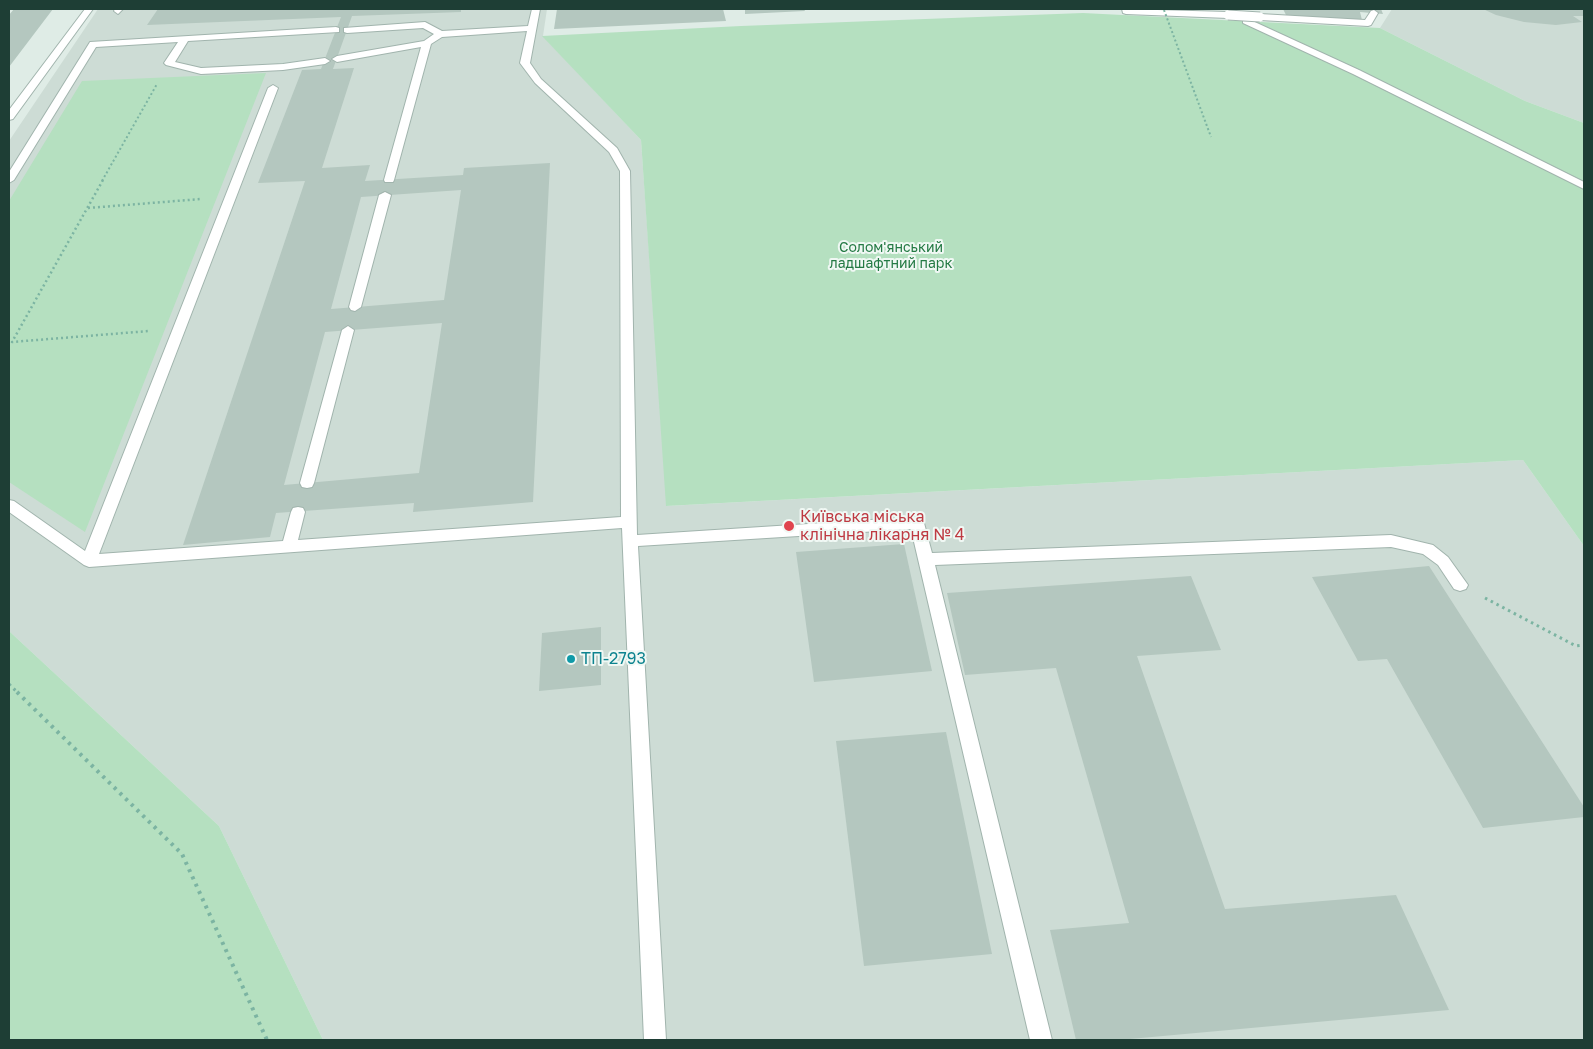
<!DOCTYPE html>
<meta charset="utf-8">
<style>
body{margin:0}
#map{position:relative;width:1593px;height:1049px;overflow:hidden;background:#dfece6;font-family:"Golos Text",sans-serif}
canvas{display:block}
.frame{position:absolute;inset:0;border:10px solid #1e3e35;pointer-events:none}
</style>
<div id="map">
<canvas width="1593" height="1049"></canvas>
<div class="frame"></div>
</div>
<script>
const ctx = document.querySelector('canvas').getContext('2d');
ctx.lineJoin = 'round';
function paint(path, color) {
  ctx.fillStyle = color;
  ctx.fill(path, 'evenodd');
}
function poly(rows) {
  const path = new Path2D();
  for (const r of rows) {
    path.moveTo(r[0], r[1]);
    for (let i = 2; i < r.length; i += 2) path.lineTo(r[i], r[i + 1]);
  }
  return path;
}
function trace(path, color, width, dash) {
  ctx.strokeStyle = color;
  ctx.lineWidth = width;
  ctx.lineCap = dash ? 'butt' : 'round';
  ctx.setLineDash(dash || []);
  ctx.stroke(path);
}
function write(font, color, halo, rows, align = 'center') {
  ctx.font = font + ' "Golos Text",sans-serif';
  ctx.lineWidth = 4;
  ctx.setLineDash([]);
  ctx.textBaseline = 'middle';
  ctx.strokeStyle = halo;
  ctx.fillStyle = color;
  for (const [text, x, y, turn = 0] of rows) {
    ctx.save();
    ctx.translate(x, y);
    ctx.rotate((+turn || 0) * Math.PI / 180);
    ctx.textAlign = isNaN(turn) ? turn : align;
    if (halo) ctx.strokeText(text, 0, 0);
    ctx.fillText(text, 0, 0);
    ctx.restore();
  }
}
const built = poly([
 [98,9,547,9,543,36,641,140,667,506,1523,460,1584,546,1584,1040,323,1040,219,826,9,631,9,141],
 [1392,9,1584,9,1584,123,1525,101,1380,28]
]);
const green = poly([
 [1083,13,1380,28,1525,101,1584,123,1584,546,1523,460,666,506,641,140,542,36,741,26],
 [266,73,85,532,9,482,9,201,82,81],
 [9,631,219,826,323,1040,9,1040]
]);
const building = poly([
 [14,9,53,9,9,67,9,15],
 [158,9,461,9,461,12,352,16,333,69,354,68,322,168,370,165,365,181,463,175,464,168,550,163,533,502,413,512,414,503,276,513,270,537,183,545,305,181,258,183,302,70,321,69,341,17,147,25],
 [461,190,444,300,331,309,361,197],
 [442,323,419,473,284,485,325,332],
 [557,9,723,9,726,21,554,29],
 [745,9,804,9,805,11,745,14],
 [1283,9,1381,9,1383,14,1360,12,1362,20,1287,17],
 [1483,9,1584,9,1584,16,1573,16,1582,22,1556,25,1524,22,1496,15],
 [904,544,932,671,814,682,796,552],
 [1429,566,1584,807,1584,817,1483,828,1387,659,1358,661,1312,577],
 [1191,576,1221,650,1137,656,1225,909,1396,895,1449,1010,1119,1040,1076,1040,1050,930,1129,923,1056,668,965,675,947,593],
 [601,627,601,685,539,691,542,633],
 [946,732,992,954,864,966,836,741]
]);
const pathFar3 = poly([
 [102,181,157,84]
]);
const pathFar2 = poly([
 [103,180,12,342,149,331],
 [88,208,201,199]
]);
const pathFar1 = poly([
 [1485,598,1576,646,1584,645],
 [9,684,18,693]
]);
const path = poly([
 [17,692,182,854,267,1040]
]);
const lane = poly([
 [85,9,93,9,13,119,9,120,9,110,85,9],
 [115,9,123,9,118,14,114,11,115,9],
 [532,9,540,9,530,63,541,79,617,148,630,171,637,535,917,517,922,519,924,523,932,553,1391,535,1433,545,1448,557,1468,585,1466,589,1460,591,1454,589,1438,565,1423,554,1391,547,935,565,1052,1040,1030,1040,911,529,638,546,666,1040,644,1040,622,528,89,567,84,565,9,512,9,500,14,501,85,551,268,88,273,85,278,88,99,554,283,541,291,512,293,508,298,507,303,508,305,512,298,540,621,517,620,171,609,152,535,83,520,63,527,31,442,37,431,44,394,180,393,182,385,182,384,180,421,47,337,62,332,59,337,56,424,41,434,34,423,28,347,33,344,32,344,28,425,22,442,31,528,26,532,9],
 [1122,9,1228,12,1232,15,1228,18,1126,14,1123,13,1122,9],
 [1374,10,1378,13,1371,25,1368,26,1260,20,1256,17,1260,14,1365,20,1371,11,1374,10],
 [1246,18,1359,70,1584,182,1584,189,1353,74,1243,23,1243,19,1246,18],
 [336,27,339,28,339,32,188,41,175,62,201,68,283,64,325,58,330,61,325,64,283,70,201,74,166,65,164,63,178,42,96,47,14,180,9,183,9,172,90,42,336,27],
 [385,192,391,195,361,307,355,311,351,310,349,307,379,195,385,192],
 [348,326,354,330,314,483,312,487,307,488,302,487,300,483,342,330,348,326]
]);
const pathBridge = poly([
 [1164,10,1211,137]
]);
const laneBridge = poly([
 [1228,15,1260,17]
]);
const markers = [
 [789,526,6,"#e0444e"],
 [571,659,5,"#0f9aa8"]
];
const farParknames = [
 ["Солом'янський",891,248],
 ["ладшафтний парк",891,264]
];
const healthNames = [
 ["Київська міська",800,517],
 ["клінічна лікарня № 4",800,535]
];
const cultureNames = [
 ["ТП-2793",581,659]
];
paint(built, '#cddcd5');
paint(green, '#b5e0c0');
paint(building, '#b4c7bf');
trace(lane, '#a1b4ad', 2);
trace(pathFar3, '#7cb4a2', 2, [2, 2.5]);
trace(pathFar2, '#7cb4a2', 2.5, [2, 3]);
trace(pathFar1, '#7cb4a2', 3, [2.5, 4]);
trace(path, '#7cb4a2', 4, [3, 5]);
paint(lane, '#fff');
trace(laneBridge, '#a1b4ad', 11, []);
trace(pathBridge, '#7cb4a2', 2, [2, 2.5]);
trace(laneBridge, '#fff', 9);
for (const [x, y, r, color] of markers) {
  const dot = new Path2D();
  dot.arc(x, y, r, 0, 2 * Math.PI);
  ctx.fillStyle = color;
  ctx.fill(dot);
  trace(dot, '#f0f8f4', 2);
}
write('14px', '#247a44', '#f0f8f4', farParknames);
write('16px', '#be3a42', '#f0f8f4', healthNames, 'left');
write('16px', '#0d838f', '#f0f8f4', cultureNames, 'left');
</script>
